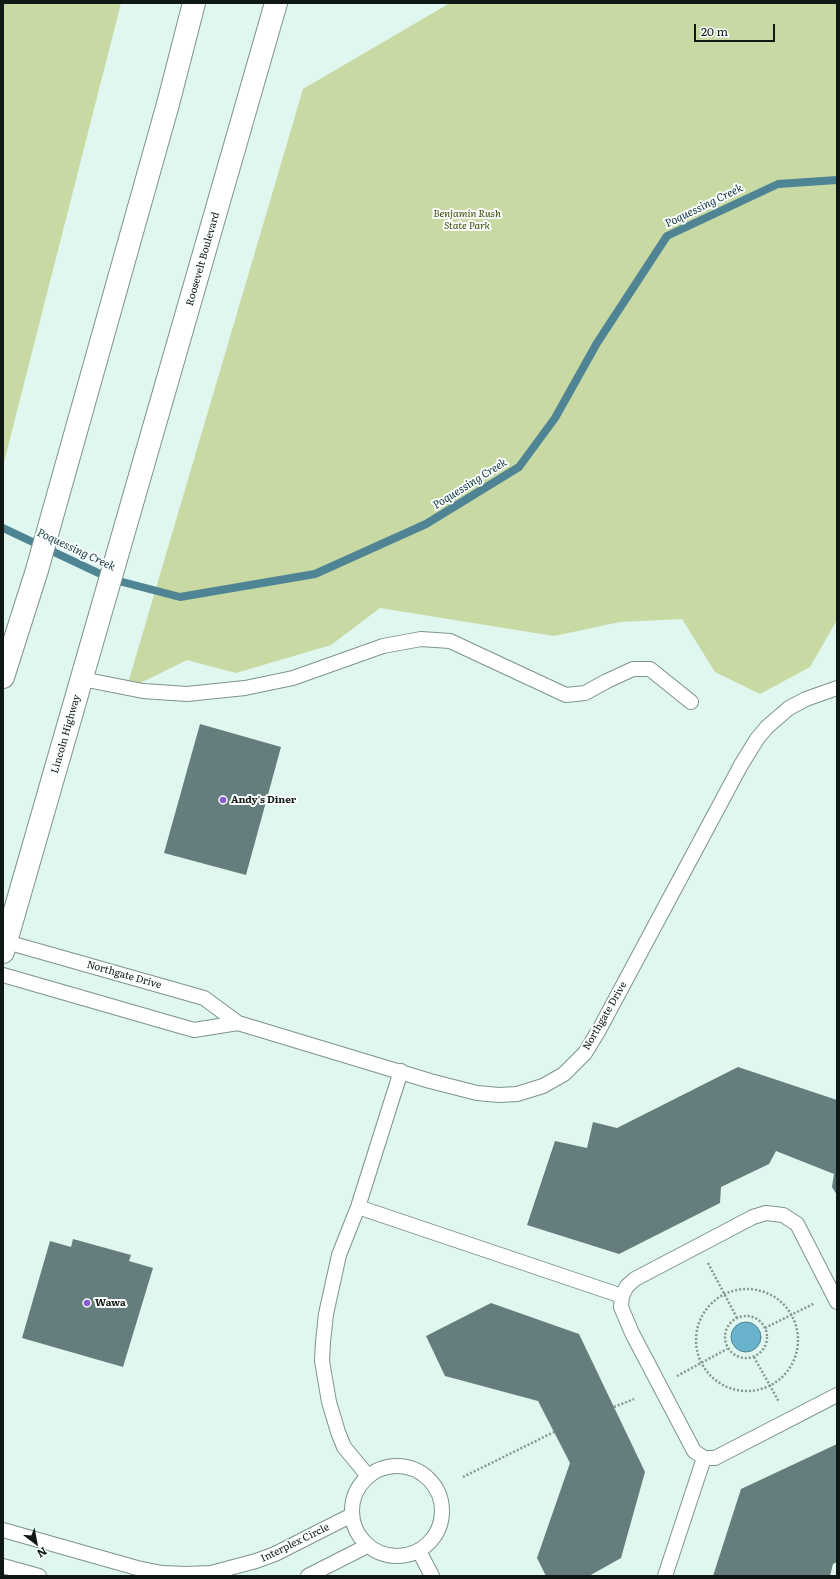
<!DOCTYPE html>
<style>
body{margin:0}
#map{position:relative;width:840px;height:1579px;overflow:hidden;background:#dff7ee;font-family:Literata,serif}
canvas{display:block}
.frame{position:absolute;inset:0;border:4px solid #101815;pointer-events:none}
.north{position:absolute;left:16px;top:1523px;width:40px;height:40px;-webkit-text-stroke:3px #fafffd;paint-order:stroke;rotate:148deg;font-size:11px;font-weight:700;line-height:16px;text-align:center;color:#101815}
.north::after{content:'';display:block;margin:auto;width:14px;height:18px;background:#101815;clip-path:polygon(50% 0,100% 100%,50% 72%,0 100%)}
.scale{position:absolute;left:694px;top:24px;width:81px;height:18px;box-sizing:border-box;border:2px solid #101815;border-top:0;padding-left:5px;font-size:12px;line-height:14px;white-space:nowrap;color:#101815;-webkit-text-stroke:3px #fafffd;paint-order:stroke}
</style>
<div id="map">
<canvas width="840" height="1579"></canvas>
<div class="frame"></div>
<div class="north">N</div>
<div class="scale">20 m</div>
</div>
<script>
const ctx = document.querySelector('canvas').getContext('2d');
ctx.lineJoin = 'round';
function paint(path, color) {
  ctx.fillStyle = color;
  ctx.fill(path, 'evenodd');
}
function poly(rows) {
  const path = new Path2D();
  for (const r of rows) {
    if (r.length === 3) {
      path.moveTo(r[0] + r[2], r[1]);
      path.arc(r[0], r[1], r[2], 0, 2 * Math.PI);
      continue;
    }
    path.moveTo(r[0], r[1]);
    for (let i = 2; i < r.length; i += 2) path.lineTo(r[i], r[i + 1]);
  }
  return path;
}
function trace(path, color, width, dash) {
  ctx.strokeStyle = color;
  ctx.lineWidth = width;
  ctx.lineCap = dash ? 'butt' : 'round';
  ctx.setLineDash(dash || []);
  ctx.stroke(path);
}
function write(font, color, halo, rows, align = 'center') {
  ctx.font = font + ' Literata,serif';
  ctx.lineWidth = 4;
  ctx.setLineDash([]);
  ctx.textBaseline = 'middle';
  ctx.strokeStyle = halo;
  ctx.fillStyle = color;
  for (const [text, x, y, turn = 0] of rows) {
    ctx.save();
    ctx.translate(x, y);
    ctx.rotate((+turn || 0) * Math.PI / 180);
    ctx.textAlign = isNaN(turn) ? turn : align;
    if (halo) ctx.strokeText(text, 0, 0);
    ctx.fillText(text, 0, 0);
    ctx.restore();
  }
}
const green = poly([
 [3,3,121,3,3,466],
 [450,3,837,3,837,620,810,667,760,694,715,672,682,619,620,622,554,636,380,608,331,645,236,673,187,660,126,690,303,89]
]);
const water = poly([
 [746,1337,15]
]);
const stream = poly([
 [3,528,111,579,180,597,315,574,426,524,519,467,555,418,597,343,667,236,778,184,837,180]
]);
const building = poly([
 [200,724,281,747,246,875,164,853],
 [738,1067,837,1100,837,1195,832,1187,834,1174,776,1151,769,1164,721,1187,720,1203,619,1254,527,1225,555,1141,587,1148,593,1122,617,1128],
 [73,1239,131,1255,129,1261,153,1268,123,1367,22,1338,50,1241,71,1247],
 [491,1303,579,1334,645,1472,621,1558,589,1576,546,1576,537,1558,570,1463,538,1401,445,1376,426,1336],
 [837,1444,837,1562,833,1564,830,1576,713,1576,741,1489]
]);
const path = poly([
 [708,1263,737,1318],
 [747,1340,51],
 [746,1337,21],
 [765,1328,815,1303],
 [754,1357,779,1402],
 [677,1376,727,1349],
 [614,1407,634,1399],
 [463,1477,554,1432]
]);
const lane = poly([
 [82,679,143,691,187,694,245,688,293,678,383,646,421,639,450,641,566,695,585,693,607,681,633,669,650,669,691,702],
 [3,941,204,998,238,1023,430,1081,477,1093,499,1095,517,1094,543,1086,564,1074,585,1053,599,1030,741,765,757,739,767,727,789,708,806,699,837,688],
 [3,975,194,1030,238,1023],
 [358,1207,622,1296],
 [837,1302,797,1224,783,1215,766,1213,753,1217,635,1279,627,1286,622,1296,621,1307,632,1333,694,1451,704,1458,715,1458,837,1395],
 [397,1511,45],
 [368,1476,344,1447,338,1432,329,1402,322,1361,323,1342,326,1314,339,1255,358,1207,401,1071],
 [3,1530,137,1568,162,1573,186,1574,211,1573,256,1561,275,1554,352,1515],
 [419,1551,432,1576],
 [3,1566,39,1576],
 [308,1576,367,1546],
 [665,1576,704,1458]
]);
const highway = poly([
 [3,677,37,570,168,104,194,3],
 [3,952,276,3]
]);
const markers = [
 [223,800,4,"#865bd4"],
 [87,1303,4,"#865bd4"]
];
const parkNames = [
 ["Benjamin Rush",467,214],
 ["State Park",467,226]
];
const streetNames = [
 ["Roosevelt Boulevard",203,259,-74],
 ["Lincoln Highway",66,734,-74],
 ["Northgate Drive",124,975,16],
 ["Northgate Drive",605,1016,-60],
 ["Interplex Circle",295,1543,-26]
];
const poiNames = [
 ["Andy's Diner",231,800],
 ["Wawa",95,1303]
];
const waterNames = [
 ["Poquessing Creek",704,206,-26],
 ["Poquessing Creek",470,484,-32],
 ["Poquessing Creek",76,550,25]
];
paint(green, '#c8d9a4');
paint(water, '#69b2cb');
trace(water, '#4e8494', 1);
trace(stream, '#4e8494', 8);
paint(building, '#657d7d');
trace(lane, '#7d938b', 16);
trace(highway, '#7d938b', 24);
trace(path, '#869791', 2.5, [2, 2]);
trace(lane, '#fff', 14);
trace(highway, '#fff', 22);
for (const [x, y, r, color] of markers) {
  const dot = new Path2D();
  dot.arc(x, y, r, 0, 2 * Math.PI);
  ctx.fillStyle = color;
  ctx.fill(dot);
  trace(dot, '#fafffd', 1.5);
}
write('italic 10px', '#374600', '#fafffd', parkNames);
write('10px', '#101815', '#fafffd', streetNames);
write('bold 10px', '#101815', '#fafffd', poiNames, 'left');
write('italic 11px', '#10343f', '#fafffd', waterNames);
</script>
